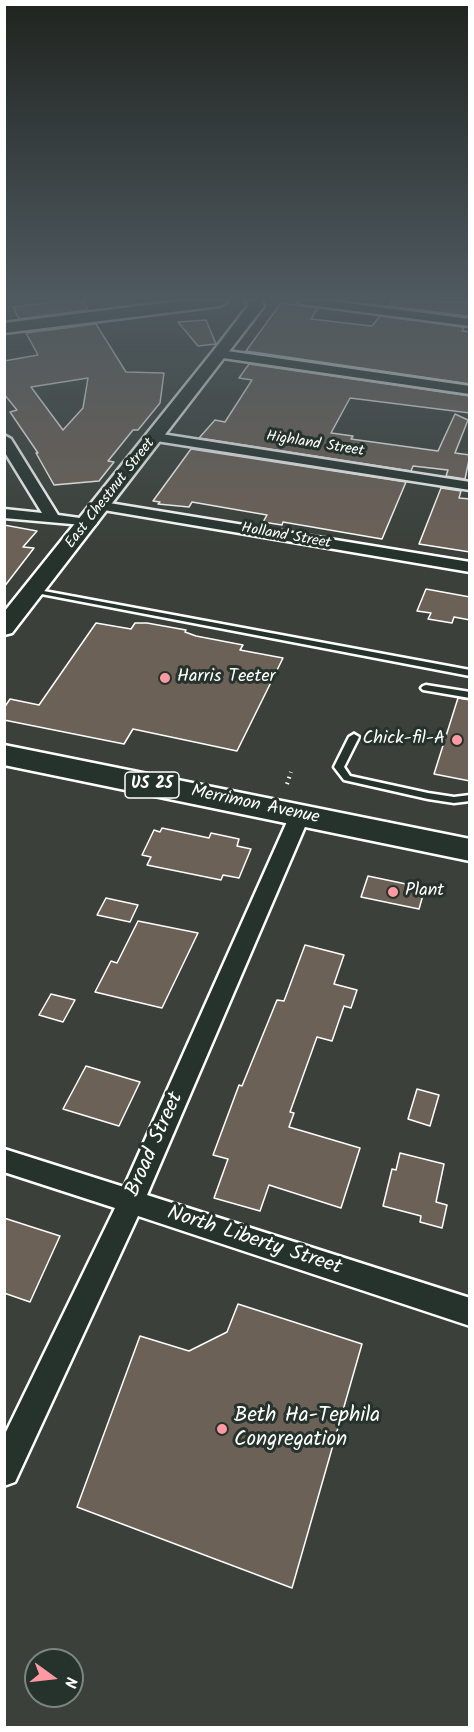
<!DOCTYPE html>
<style>
body{margin:0}
#map{position:relative;width:474px;height:1732px;overflow:hidden;background:#3b413a;font-family:Kalam,sans-serif}
canvas{display:block}
.frame{position:absolute;inset:0;border:6px solid #fff;pointer-events:none}
.north{position:absolute;left:24px;top:1648px;width:60px;height:60px;box-sizing:border-box;background:#26332d;border:2px solid #7d8581;border-radius:50%;rotate:105deg;font-size:16px;font-weight:700;line-height:24px;text-align:center;color:#fff}
.north::after{content:'';display:block;margin:auto;width:21px;height:27px;background:#ff9aa2;clip-path:polygon(50% 0,100% 100%,50% 72%,0 100%)}
</style>
<div id="map">
<canvas width="474" height="1732"></canvas>
<div class="frame"></div>
<div class="north">N</div>
</div>
<script>
const ctx = document.querySelector('canvas').getContext('2d');
ctx.lineJoin = 'round';
function paint(path, color) {
  ctx.fillStyle = color;
  ctx.fill(path, 'evenodd');
}
function poly(rows) {
  const path = new Path2D();
  for (const r of rows) {
    path.moveTo(r[0], r[1]);
    for (let i = 2; i < r.length; i += 2) path.lineTo(r[i], r[i + 1]);
  }
  return path;
}
function trace(path, color, width, dash) {
  ctx.strokeStyle = color;
  ctx.lineWidth = width;
  ctx.lineCap = dash ? 'butt' : 'round';
  ctx.setLineDash(dash || []);
  ctx.stroke(path);
}
function write(font, color, halo, rows, align = 'center') {
  ctx.font = font + ' Kalam,sans-serif';
  ctx.lineWidth = 6;
  ctx.setLineDash([]);
  ctx.textBaseline = 'middle';
  ctx.strokeStyle = halo;
  ctx.fillStyle = color;
  for (const [text, x, y, turn = 0] of rows) {
    ctx.save();
    ctx.translate(x, y);
    ctx.rotate((+turn || 0) * Math.PI / 180);
    ctx.textAlign = isNaN(turn) ? turn : align;
    if (halo) ctx.strokeText(text, 0, 0);
    ctx.fillText(text, 0, 0);
    ctx.restore();
  }
}
const building = poly([
 [62,301,83,301,88,310,19,319,13,307,62,301],
 [392,301,470,302,470,312,468,316,388,306,392,301],
 [281,303,318,308,311,319,372,326,380,316,464,327,462,331,470,332,470,384,246,351,281,303],
 [206,320,216,344,198,346,178,322,206,320],
 [96,324,126,372,164,373,160,403,138,430,133,430,108,461,114,462,99,481,54,485,36,453,38,453,10,412,17,410,4,394,4,361,38,355,26,333,96,324],
 [88,378,83,408,63,430,31,387,88,378],
 [249,364,470,396,470,413,350,398,331,433,353,436,351,439,438,451,455,414,468,420,455,453,470,455,465,479,446,476,448,470,413,466,411,471,199,438,215,420,225,422,252,380,239,378,249,364],
 [191,449,406,482,382,539,283,522,282,525,263,522,267,515,192,502,189,507,158,504,160,502,153,501,191,449],
 [441,488,461,491,459,498,470,499,470,552,419,544,441,488],
 [4,525,37,531,23,547,34,548,4,587,4,525],
 [426,589,470,597,470,620,454,617,452,623,428,619,431,613,417,611,426,589],
 [96,623,131,629,135,623,147,623,186,630,185,632,196,636,243,645,240,650,283,658,237,751,133,729,124,744,4,720,4,708,10,699,39,705,96,623],
 [458,698,470,700,470,781,434,774,458,698],
 [162,828,209,838,211,833,239,839,237,846,251,849,239,878,223,875,221,880,147,865,151,857,142,855,154,830,160,832,162,828],
 [368,876,425,888,419,909,361,897,368,876],
 [106,898,138,905,130,922,97,915,106,898],
 [138,921,198,933,162,1008,95,992,111,961,117,963,138,921],
 [305,945,344,955,334,984,357,990,351,1008,344,1006,332,1041,317,1037,290,1112,294,1113,289,1127,360,1148,341,1208,269,1185,260,1211,214,1198,228,1159,213,1155,239,1085,242,1086,277,1000,284,1001,305,945],
 [51,994,75,1000,63,1022,39,1015,51,994],
 [86,1066,140,1082,119,1126,63,1109,86,1066],
 [417,1089,439,1095,430,1126,408,1119,417,1089],
 [400,1153,444,1164,436,1202,447,1205,442,1228,420,1222,421,1216,383,1206,392,1169,396,1170,400,1153],
 [4,1218,60,1236,30,1302,4,1293,4,1218],
 [238,1304,362,1344,292,1588,77,1507,140,1336,189,1351,227,1332,238,1304]
]);
const path = poly([
 [287,784,291,772]
]);
const lane = poly([
 [33,589,470,670,470,676,36,593,33,593,33,589],
 [426,685,470,692,470,698,423,690,421,688,423,686,426,685],
 [354,734,359,737,344,767,350,776,428,793,454,797,470,795,470,801,454,803,428,799,344,780,334,767,349,737,354,734]
]);
const street = poly([
 [297,301,331,301,470,319,470,326,302,304,297,301],
 [220,350,470,386,470,394,216,357,216,351,220,350],
 [155,433,470,482,470,490,150,440,150,434,155,433],
 [4,435,11,439,58,515,94,520,97,523,94,526,4,518,4,509,42,513,4,451,4,435],
 [103,502,470,562,470,572,98,509,96,506,98,503,103,502],
 [300,808,307,810,310,815,147,1195,470,1298,470,1326,138,1216,15,1482,4,1486,4,1436,115,1208,4,1172,4,1149,124,1187,290,815,293,810,300,808]
]);
const secondary = poly([
 [179,301,228,301,220,306,4,333,4,323,179,301],
 [246,301,262,301,264,306,12,633,4,635,4,612,214,350,248,306,246,301]
]);
const primary = poly([
 [4,745,470,839,470,861,4,765,4,745]
]);
const markers = [
 [165,678,6,"#ff9aa2"],
 [457,740,6,"#ff9aa2"],
 [393,892,6,"#ff9aa2"],
 [222,1429,6,"#ff9aa2"]
];
const farStreetnames = [
 ["Highland Street",315,445,9],
 ["East Chestnut Street",111,494,-52],
 ["Holland Street",286,537,10]
];
const shields = [
 [152,785,54]
];
const shieldNames = [
 ["US 25",152,785]
];
const poiNames = [
 ["Harris Teeter",177,678],
 ["Chick-fil-A",445,740,"right"],
 ["Plant",405,892]
];
const streetNames = [
 ["Merrimon Avenue",255,806,12]
];
const nearStreetnames = [
 ["Broad Street",156,1145,-66],
 ["North Liberty Street",254,1242,18]
];
const nearPoinames = [
 ["Beth Ha-Tephila",234,1417],
 ["Congregation",234,1441]
];
paint(building, '#6c6157');
trace(building, '#fff', 1.5);
trace(lane, '#fff', 5);
trace(street, '#fff', 5);
trace(secondary, '#fff', 5);
trace(primary, '#fff', 5);
trace(path, '#fff', 4, [1.5, 4.5]);
paint(lane, '#26332d');
paint(street, '#26332d');
paint(secondary, '#26332d');
paint(primary, '#26332d');
const sky = ctx.createLinearGradient(0, 0, 0, 544);
sky.addColorStop(0, '#202420');
sky.addColorStop(0.55, '#4f5a60');
sky.addColorStop(1, '#4f5a6000');
ctx.fillStyle = sky;
ctx.fillRect(0, 0, 474, 544);
for (const [x, y, r, color] of markers) {
  const dot = new Path2D();
  dot.arc(x, y, r, 0, 2 * Math.PI);
  ctx.fillStyle = color;
  ctx.fill(dot);
  trace(dot, '#26332d', 2);
}
write('15px', '#fff', '#26332d', farStreetnames);
for (const [x, y, w] of shields) {
  const box = new Path2D();
  box.roundRect(x - w / 2, y - 13, w, 26, 4.5);
  ctx.fillStyle = '#26332d';
  ctx.fill(box);
  trace(box, '#fff', 1.5);
}
write('bold 16px', '#fff', null, shieldNames);
write('18px', '#fff', '#26332d', poiNames, 'left');
write('18px', '#fff', '#26332d', streetNames);
write('21px', '#fff', '#26332d', nearStreetnames);
write('21px', '#fff', '#26332d', nearPoinames, 'left');
</script>
